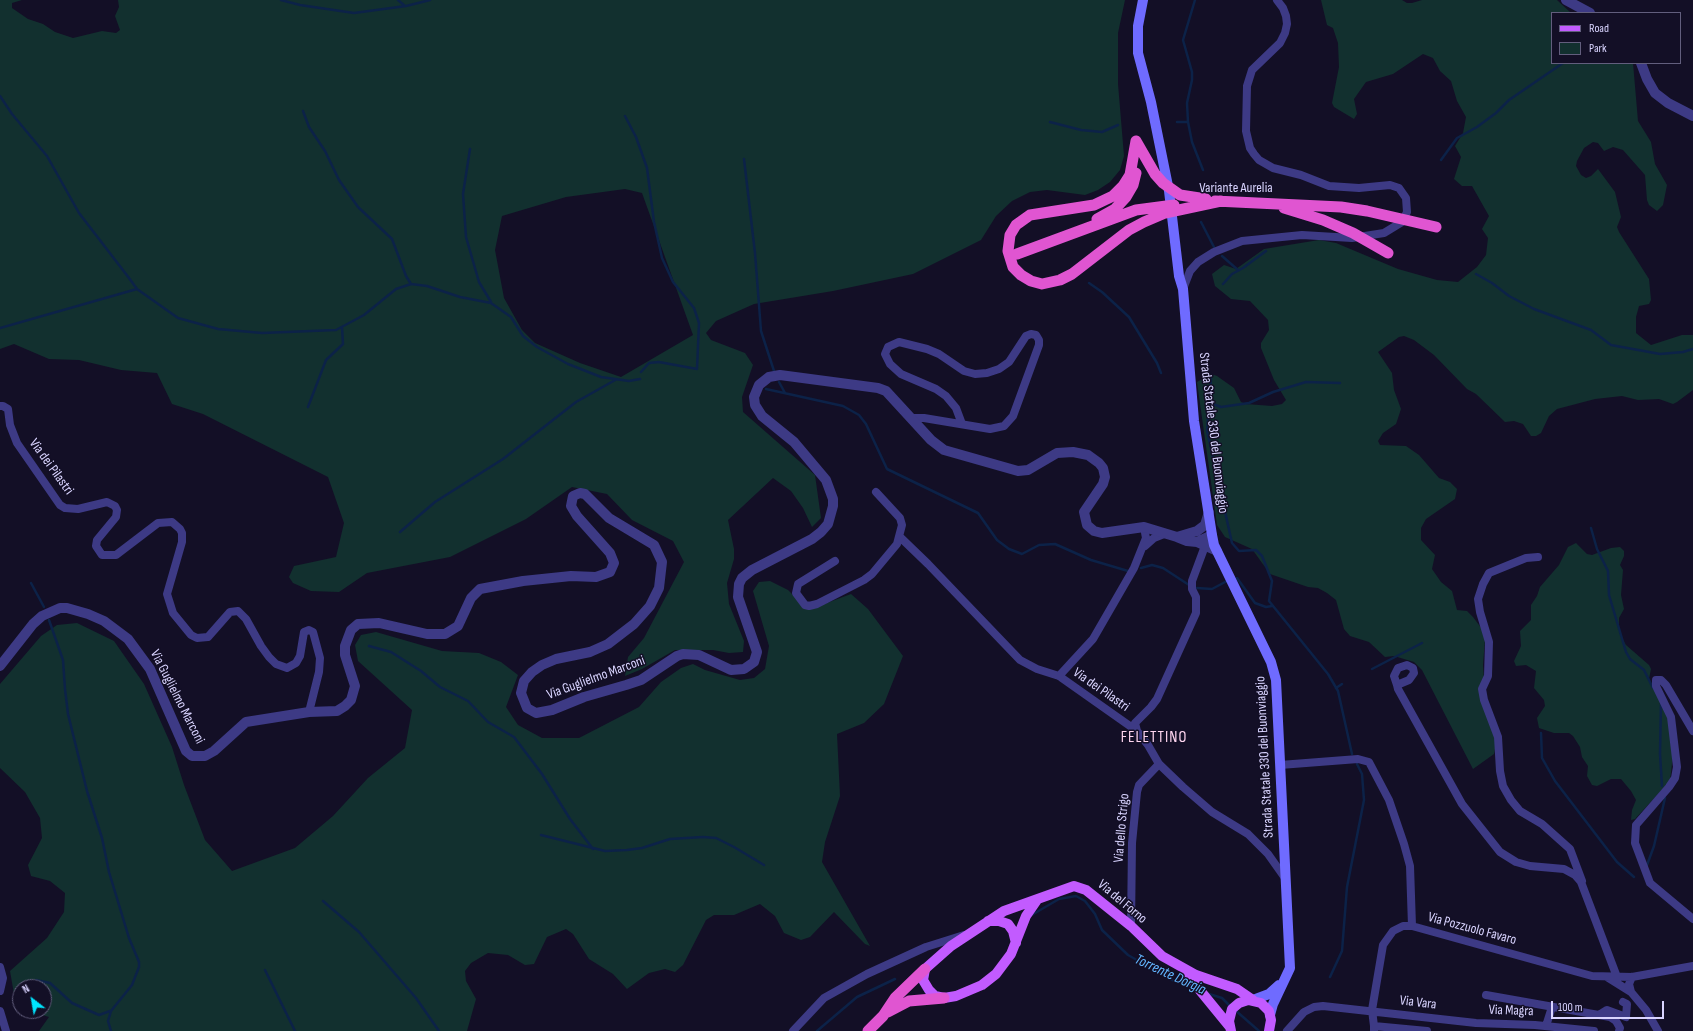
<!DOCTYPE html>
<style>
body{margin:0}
#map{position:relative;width:1693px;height:1031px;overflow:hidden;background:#130f26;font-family:"Sofia Sans Condensed",sans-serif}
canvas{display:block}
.legend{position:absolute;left:1551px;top:12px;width:130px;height:52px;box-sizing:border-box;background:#130f26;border:1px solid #625e7d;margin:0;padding:5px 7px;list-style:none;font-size:12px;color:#d9d4ff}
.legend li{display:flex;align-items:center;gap:8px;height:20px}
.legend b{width:20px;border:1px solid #625e7d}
.north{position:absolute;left:12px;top:979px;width:40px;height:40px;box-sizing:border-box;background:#130f26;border:1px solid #625e7d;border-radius:50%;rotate:329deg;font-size:11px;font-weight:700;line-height:16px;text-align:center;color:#d9d4ff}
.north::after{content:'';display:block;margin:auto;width:14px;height:18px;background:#00e5ff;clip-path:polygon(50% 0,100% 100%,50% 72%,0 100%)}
.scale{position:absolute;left:1551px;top:1001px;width:113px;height:18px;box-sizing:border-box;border:2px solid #d9d4ff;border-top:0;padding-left:5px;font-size:12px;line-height:14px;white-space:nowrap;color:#d9d4ff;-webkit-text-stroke:3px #130f26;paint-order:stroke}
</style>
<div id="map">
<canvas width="1693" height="1031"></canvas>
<ul class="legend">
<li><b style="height:5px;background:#c25bff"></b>Road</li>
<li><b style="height:11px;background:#12302f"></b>Park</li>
</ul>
<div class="north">N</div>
<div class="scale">100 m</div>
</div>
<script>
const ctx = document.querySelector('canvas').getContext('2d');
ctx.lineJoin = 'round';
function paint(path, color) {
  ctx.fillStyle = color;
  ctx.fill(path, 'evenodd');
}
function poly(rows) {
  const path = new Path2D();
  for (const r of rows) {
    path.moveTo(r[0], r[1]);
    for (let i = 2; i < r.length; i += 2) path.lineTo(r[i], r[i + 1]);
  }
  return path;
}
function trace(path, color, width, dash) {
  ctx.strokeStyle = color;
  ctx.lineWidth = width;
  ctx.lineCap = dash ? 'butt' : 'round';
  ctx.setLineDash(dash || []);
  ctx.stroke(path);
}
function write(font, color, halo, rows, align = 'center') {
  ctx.font = font + ' "Sofia Sans Condensed",sans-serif';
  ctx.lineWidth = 3;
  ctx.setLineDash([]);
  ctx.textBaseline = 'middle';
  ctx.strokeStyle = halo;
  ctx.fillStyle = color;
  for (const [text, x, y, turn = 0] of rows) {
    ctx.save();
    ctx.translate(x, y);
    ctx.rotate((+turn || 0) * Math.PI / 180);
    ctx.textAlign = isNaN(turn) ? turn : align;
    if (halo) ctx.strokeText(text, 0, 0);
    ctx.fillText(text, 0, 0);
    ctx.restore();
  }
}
const green = poly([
 [0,0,22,0,12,3,12,8,28,19,43,24,55,32,73,38,102,31,116,33,120,30,115,16,119,7,118,0,1125,0,1118,33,1118,84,1124,156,1120,170,1110,182,1098,190,1085,195,1047,190,1030,192,1012,201,996,216,981,240,913,274,833,291,754,304,716,321,706,333,711,340,745,353,753,365,742,397,743,412,815,475,821,518,812,527,803,508,791,491,773,478,728,520,734,549,734,559,727,583,729,604,744,641,743,652,729,653,713,650,675,650,642,669,625,676,628,657,644,638,684,562,673,541,632,520,607,494,572,487,526,519,450,557,367,573,339,592,311,591,293,583,289,577,294,566,336,557,344,523,328,477,203,414,172,404,157,373,121,370,79,360,49,359,14,344,0,349],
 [625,189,642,193,693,335,621,377,580,363,535,343,522,330,504,298,495,250,502,216,566,197],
 [1321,0,1402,0,1407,3,1412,3,1422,0,1557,0,1571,13,1552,13,1552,63,1633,63,1638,121,1651,142,1655,164,1667,185,1663,205,1657,211,1649,205,1647,200,1645,175,1623,150,1613,147,1604,151,1598,143,1593,142,1584,148,1577,161,1576,166,1581,175,1586,178,1591,176,1598,169,1615,192,1621,217,1617,227,1619,232,1649,279,1651,300,1649,304,1639,306,1636,317,1636,333,1651,345,1682,335,1693,335,1693,390,1677,402,1673,404,1659,399,1638,400,1622,396,1595,399,1557,409,1549,416,1541,433,1536,436,1531,436,1523,424,1514,421,1505,422,1476,394,1467,389,1434,355,1414,340,1404,336,1399,337,1378,352,1392,373,1394,390,1401,409,1396,424,1383,433,1378,441,1380,445,1406,446,1419,455,1439,478,1450,482,1457,489,1455,499,1426,519,1421,528,1421,540,1435,555,1432,569,1441,582,1452,591,1457,610,1467,611,1473,617,1482,629,1485,639,1483,665,1485,695,1496,723,1495,749,1494,754,1473,769,1422,670,1414,662,1394,656,1385,657,1369,642,1350,636,1344,629,1336,600,1327,593,1318,588,1308,587,1270,574,1252,549,1225,537,1217,525,1197,382,1211,374,1217,376,1234,388,1241,402,1246,404,1272,406,1282,404,1286,400,1274,380,1261,348,1261,343,1269,330,1268,320,1250,301,1231,299,1215,286,1212,274,1224,265,1236,269,1264,249,1319,240,1336,243,1398,269,1437,280,1458,282,1477,267,1486,255,1488,238,1482,229,1489,216,1472,186,1462,186,1454,179,1461,157,1455,146,1463,133,1466,117,1457,101,1451,81,1440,71,1433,58,1423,54,1393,74,1366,82,1354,99,1357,114,1354,119,1334,107,1332,103,1339,67,1338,43,1333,28,1327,25],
 [1576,543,1587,554,1592,555,1611,548,1620,547,1624,551,1624,556,1620,565,1623,570,1621,595,1624,609,1619,618,1619,632,1626,645,1649,665,1651,669,1649,679,1668,717,1673,755,1670,781,1635,819,1631,820,1632,810,1636,800,1631,791,1621,779,1611,779,1597,786,1592,785,1587,776,1588,766,1582,757,1580,747,1573,736,1569,733,1554,733,1539,728,1537,718,1545,706,1544,700,1534,688,1536,671,1526,665,1516,666,1514,661,1521,646,1520,631,1531,620,1531,605,1537,596,1540,587,1559,565,1568,547],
 [770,581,788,590,808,610,851,594,868,609,903,656,884,704,864,723,837,734,840,796,825,842,822,862,870,946,865,944,834,912,810,937,801,940,784,933,775,916,760,904,734,915,714,915,706,920,683,965,675,972,665,969,649,973,627,989,613,974,589,959,573,934,566,929,547,937,534,964,525,965,508,955,488,953,471,963,465,971,466,981,476,999,467,1031,39,1031,49,1017,29,1011,44,1011,44,987,20,987,20,1004,15,1000,10,971,47,938,64,912,65,893,50,881,31,876,28,865,42,838,40,818,25,792,0,768,0,684,41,636,57,625,77,623,114,641,144,684,172,747,184,785,205,840,232,871,295,848,333,816,368,778,405,748,412,710,358,661,355,645,361,635,376,632,442,651,479,653,501,662,518,675,506,707,518,725,542,738,579,738,639,707,661,682,681,668,693,664,705,670,740,680,754,678,765,669,769,646,753,591,759,582]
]);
const stream = poly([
 [281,0,300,5,354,13,406,6,430,0],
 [398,0,405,6],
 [1195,0,1183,40,1192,72,1192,80,1187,103,1188,122,1192,142,1203,170],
 [0,96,12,114,47,156,79,213,129,278,137,289,178,318,218,329,262,333,336,330,364,315,396,289,411,284,427,286,460,297,491,303,511,317,523,336,537,347,568,364,601,377,629,381,640,379],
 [303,111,309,127,325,151,339,180,358,207,392,239,406,276,411,284],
 [625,116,636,137,647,168,654,222,662,258,673,282,694,308,699,323,697,369,659,362,649,363,641,372],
 [1050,122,1081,130,1102,132,1118,125],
 [1177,122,1188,122],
 [470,149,463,194,466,237,479,282,491,302],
 [744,159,755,253,761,331,774,371],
 [1441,160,1457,138,1477,127,1496,113,1509,100,1563,63],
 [1201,222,1215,249],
 [1222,256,1238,270],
 [1476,274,1492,283,1509,296,1534,309,1591,330,1611,345,1660,354,1683,352,1693,349],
 [1089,283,1102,292,1129,317,1157,363,1161,373],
 [1223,284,1232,274,1243,268,1266,251],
 [0,328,137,289],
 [1207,370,1211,379,1207,431,1232,543,1239,551,1256,550,1262,556,1272,581,1269,601,1328,674,1338,691,1352,754],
 [779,382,785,393],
 [766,389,843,406,859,415,866,424,887,469,978,513,997,540,1009,549,1022,554,1039,545,1055,544,1091,560,1128,571],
 [1208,402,1221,407,1249,403,1273,392,1306,382,1340,383],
 [308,407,326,360,343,344,342,327],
 [1591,528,1597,549,1608,571,1609,595,1626,652,1630,659,1644,670,1653,688],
 [400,532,435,502,503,459,576,402,617,379],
 [1141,568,1152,565,1163,568,1189,585],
 [1237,578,1255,603,1266,607,1272,606],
 [31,583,44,607],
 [1197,588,1212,589,1227,581],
 [49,620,63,660,65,689,68,714,87,791,102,838,109,872,129,938,139,962,139,967,132,985,111,1011,108,1021,111,1031],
 [369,646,391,652,421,671,440,687,468,701,488,722,514,737,542,774,570,819,593,849],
 [1372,669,1422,643],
 [1336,688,1342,684],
 [1661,703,1660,754,1662,786],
 [1541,733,1542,758,1555,781,1617,862,1634,877],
 [541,835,605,851,627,850,642,848,670,839,703,837,716,838,734,847,764,865],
 [1647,865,1654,846,1665,798],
 [323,901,359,932,416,998,439,1031],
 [1030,916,1059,899,1076,896,1085,901,1095,914,1102,930,1128,955,1172,980,1192,987],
 [265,970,295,1031],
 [1330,977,1342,951,1347,887,1364,800,1362,774,1357,764],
 [36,980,50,983,72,1003,99,1015,110,1011],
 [1206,993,1222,998,1231,1007],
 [1235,1010,1259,1031],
 [817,1031,857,997,895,979]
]);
const minor = poly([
 [1183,289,1190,271,1198,262,1214,252,1242,241,1302,235,1352,238,1384,233,1402,222,1407,212,1406,198,1399,188,1390,185,1359,188,1329,186,1301,175,1273,168,1259,160,1254,154,1250,148,1246,131,1247,86,1252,70,1280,43,1285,33,1287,24,1286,16,1283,8,1277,0],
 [0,406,3,406,8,409,10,425,17,443,60,505,65,508,78,509,107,502,115,506,117,510,116,517,97,540,96,546,102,555,116,555,158,523,172,522,180,529,182,533,182,542,167,594,173,613,191,635,197,638,208,637,230,612,238,611,246,619,261,646,269,657,276,664,287,668,296,663,300,656,304,632,309,630,313,632,320,658,319,672,309,712],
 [912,418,924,418,990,429,1004,426,1013,416,1039,345,1039,340,1036,335,1031,334,1026,336,1009,362,999,369,987,373,975,374,964,371,939,354,927,349,899,342,888,347,885,354,890,364,901,374,936,389,946,396,956,408,962,424],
 [900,537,928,564,1020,660,1037,669,1059,676,1137,731,1148,745,1159,764,1183,787,1212,812,1248,834,1268,854,1285,878],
 [1145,546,1154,538,1164,534],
 [1538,557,1526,558,1489,573,1483,584,1478,599,1480,612,1489,642,1488,676,1482,689,1484,700,1498,737,1500,771,1503,786,1511,800,1520,811,1542,824,1570,849,1582,881],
 [835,561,798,584,796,593,805,605,809,606,817,604,864,580,872,574,897,544,902,525,900,518,876,492],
 [1059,676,1093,639,1134,568,1146,538,1144,527],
 [1397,685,1409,680,1414,673,1413,668,1407,665,1398,668,1394,676,1397,685,1398,689,1462,804,1500,852,1516,862,1530,866,1564,869,1575,875,1581,882,1617,977],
 [1137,731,1135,723,1151,707,1157,699,1196,613,1196,597,1192,589,1192,581,1205,546],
 [1693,731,1666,685,1661,680,1656,680,1656,686,1671,717,1677,767,1675,778,1669,787,1636,825,1635,843,1650,883,1693,919],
 [1280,765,1358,759,1369,762,1389,800,1404,844,1410,866,1412,926,1592,976,1632,977,1693,966],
 [1131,926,1132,843,1137,792,1139,785,1159,764],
 [0,967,3,978,0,991],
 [1607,977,1631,992],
 [1632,977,1629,984,1631,992,1646,1010,1658,1031],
 [1486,995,1610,1017,1616,1021,1620,1028,1619,1031],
 [0,1011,6,1031],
 [1599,1015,1607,1010,1626,1017,1627,1004,1623,1002],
 [1374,1026,1372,1010,1383,945,1393,931,1403,926,1412,926],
 [1546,1026,1552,1007],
 [1374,1030,1374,1026,1427,1031],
 [793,1031,824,998,867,974,926,947,964,935],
 [1287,1031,1304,1012,1314,1007,1323,1006,1476,1023,1535,1025,1594,1031]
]);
const tertiary = poly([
 [1566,0,1590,13],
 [1641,63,1647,79,1655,93,1668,103,1693,116],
 [1177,537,1187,541,1197,542,1212,535],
 [1197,542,1217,551],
 [0,666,33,624,42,616,60,608,67,608,88,614,104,621,128,639,150,669,186,751,192,756,205,756,214,751,246,722,309,712,337,711,345,706,351,700,355,686,345,655,345,646,351,630,358,624,379,623,427,634,445,634,458,626,471,598,480,589,523,581,571,576,596,577,610,572,614,563,610,553,577,516,571,506,573,496,580,493,585,494,609,518,654,545,662,562,659,588,650,606,634,624,608,644,590,652,556,659,542,665,532,672,524,681,521,693,527,708,536,713,552,710,584,697,626,685,641,680,677,656,683,654,699,655,731,670,744,669,754,662,757,652,738,597,739,584,742,578,752,570,812,539,821,532,828,524,833,506,833,499,826,480,794,442,762,416,755,405,754,397,759,385,769,377,780,375,878,388,886,391,931,440,944,450,1018,471,1028,470,1057,453,1073,452,1088,455,1099,463,1103,468,1105,477,1103,484,1084,512,1087,525,1094,531,1102,533,1144,527,1177,537,1197,531,1205,525,1209,512]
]);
const secondary = poly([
 [1143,0,1138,26,1138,53,1151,102,1169,191,1179,276,1183,289,1194,421,1212,535,1214,545,1271,662,1276,680,1290,968,1273,1004,1270,1015],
 [1253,1000,1269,994,1279,985]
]);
const primary = poly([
 [1037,900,1026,916,1011,954,996,974,982,985,956,996,944,998,935,996,929,990,923,980,925,969,951,946,1004,911,1074,886,1086,890,1131,926,1162,956,1196,975,1237,989,1253,1000],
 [988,921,999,921,1008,924,1013,931,1016,943],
 [1185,972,1230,1027],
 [1231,1031,1229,1021,1232,1009,1239,1003,1248,1000,1261,1003,1269,1011,1271,1020,1269,1031]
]);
const trunk = poly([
 [1136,141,1130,175,1123,186,1113,196,1094,205,1030,215,1016,225,1010,235,1008,251,1013,267,1021,275,1031,281,1042,284,1060,280,1072,274,1129,230,1144,222,1165,213,1221,201],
 [1136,141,1155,174,1163,183,1180,195,1206,199],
 [1215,201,1341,207,1367,211,1436,227],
 [1284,208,1323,220,1353,233,1388,253],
 [1097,219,1115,209,1126,197,1133,185,1136,173],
 [1017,254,1136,210,1174,205],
 [888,1012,909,1001,944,998],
 [868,1031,883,1016,895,998,925,969]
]);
const streetNames = [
 ["Variante Aurelia",1236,188],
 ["Strada Statale 330 del Buonviaggio",1213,433,83],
 ["Via dei Pilastri",51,467,54],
 ["Via Guglielmo Marconi",596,678,-20],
 ["Via dei Pilastri",1101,690,35],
 ["Via Guglielmo Marconi",177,697,63],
 ["Strada Statale 330 del Buonviaggio",1265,757,-93],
 ["Via dello Strigo",1122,828,-85],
 ["Via del Forno",1122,902,40],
 ["Via Pozzuolo Favaro",1472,929,15],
 ["Via Vara",1418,1003,7],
 ["Via Magra",1511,1011,2]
];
const waterNames = [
 ["Torrente Dorgia",1170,975,25]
];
const quarterNames = [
 ["FELETTINO",1154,738]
];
paint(green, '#12302f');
trace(stream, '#0c2248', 2.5);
trace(minor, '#3d3a85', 8);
trace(tertiary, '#3d3a85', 10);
trace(secondary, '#6f6bff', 10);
trace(primary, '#c25bff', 10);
trace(trunk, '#e055d1', 11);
write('14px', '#d9d4ff', '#130f26', streetNames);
write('italic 15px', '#62b6ff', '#130f26', waterNames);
ctx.letterSpacing = '1px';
write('16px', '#ffd6f0', '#130f26', quarterNames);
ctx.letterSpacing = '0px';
</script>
